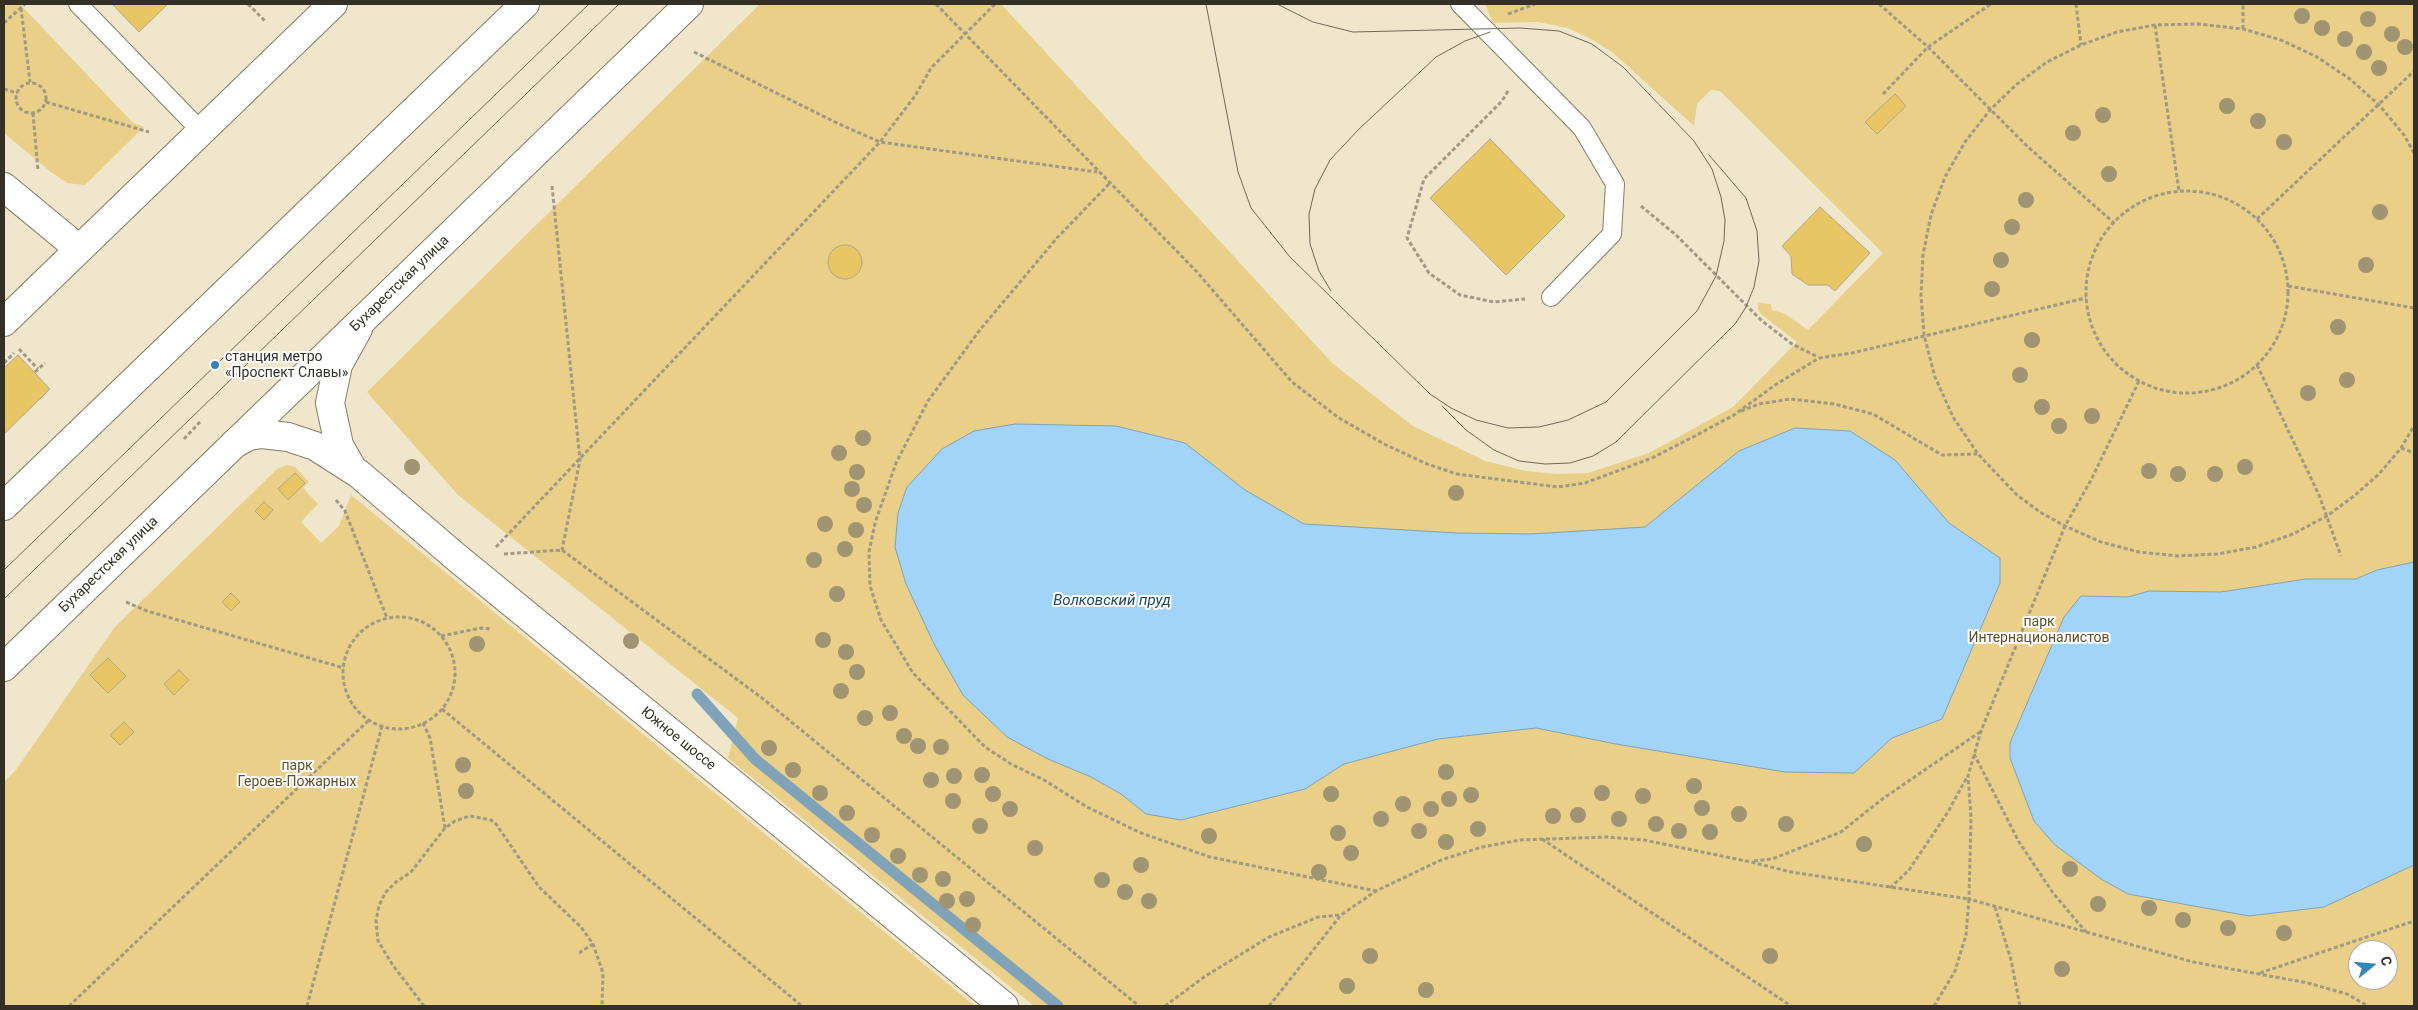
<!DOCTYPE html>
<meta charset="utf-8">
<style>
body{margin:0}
#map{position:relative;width:2418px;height:1010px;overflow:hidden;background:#efe6cc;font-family:Roboto,sans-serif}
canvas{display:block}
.frame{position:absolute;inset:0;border:5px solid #343026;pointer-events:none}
.north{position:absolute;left:2348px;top:940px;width:50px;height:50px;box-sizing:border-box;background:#fff;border:1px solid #aeaca8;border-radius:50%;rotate:73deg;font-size:14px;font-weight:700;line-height:20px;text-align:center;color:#343026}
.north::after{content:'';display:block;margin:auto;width:18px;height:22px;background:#3585b7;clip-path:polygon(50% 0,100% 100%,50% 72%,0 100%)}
</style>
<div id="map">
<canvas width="2418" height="1010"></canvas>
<div class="frame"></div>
<div class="north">С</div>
</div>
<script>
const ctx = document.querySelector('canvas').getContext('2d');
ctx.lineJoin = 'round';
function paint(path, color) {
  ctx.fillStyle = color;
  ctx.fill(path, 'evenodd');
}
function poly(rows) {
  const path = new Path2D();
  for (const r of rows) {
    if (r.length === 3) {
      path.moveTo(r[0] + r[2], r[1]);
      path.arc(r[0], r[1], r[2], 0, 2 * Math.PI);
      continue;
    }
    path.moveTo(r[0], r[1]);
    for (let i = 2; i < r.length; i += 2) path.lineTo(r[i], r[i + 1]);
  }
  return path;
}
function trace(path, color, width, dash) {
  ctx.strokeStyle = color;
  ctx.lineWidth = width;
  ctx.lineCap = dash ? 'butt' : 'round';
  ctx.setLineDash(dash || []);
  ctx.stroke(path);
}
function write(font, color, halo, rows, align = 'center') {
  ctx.font = font + ' Roboto,sans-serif';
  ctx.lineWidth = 4;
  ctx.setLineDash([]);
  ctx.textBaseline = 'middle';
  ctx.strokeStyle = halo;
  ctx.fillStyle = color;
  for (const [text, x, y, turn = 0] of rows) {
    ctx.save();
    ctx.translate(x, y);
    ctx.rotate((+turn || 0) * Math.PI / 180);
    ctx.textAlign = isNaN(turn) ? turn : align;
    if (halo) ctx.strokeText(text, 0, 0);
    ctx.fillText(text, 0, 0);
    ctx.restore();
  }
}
const green = poly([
 [8,4,20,4,133,123,144,127,85,185,67,183,51,172,4,133,4,8],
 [760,4,1001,4,1333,364,1413,426,1485,461,1526,471,1557,474,1588,473,1649,453,1733,407,1797,342,1761,314,1758,309,1759,303,1771,304,1772,310,1785,314,1808,330,1883,253,1720,91,1711,90,1697,104,1694,126,1612,52,1591,39,1568,28,1538,22,1493,23,1485,4,2414,4,2414,1006,1034,1006,728,758,738,718,458,495,367,392],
 [2358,950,2388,950,2388,980,2358,980],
 [287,465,295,467,309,482,303,488,318,504,301,522,321,543,339,526,351,495,975,1006,4,1006,4,782,16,770,114,628,277,469]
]);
const water = poly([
 [1015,424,1116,426,1185,443,1245,490,1304,524,1457,533,1531,534,1645,527,1739,451,1795,428,1850,431,1895,460,1949,523,2000,558,2000,583,1942,719,1892,738,1854,773,1785,772,1616,744,1536,728,1438,739,1344,764,1305,789,1181,820,1146,814,1121,794,1091,777,1048,759,1007,737,963,695,934,644,906,584,895,547,898,513,907,487,942,449,974,431,1015,424],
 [2414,562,2414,865,2324,907,2249,916,2128,894,2101,879,2055,845,2034,821,2010,758,2010,743,2064,617,2081,596,2128,597,2149,591,2221,592,2306,579,2356,579,2377,570,2414,562]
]);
const stream = poly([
 [697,694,755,759,1058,1006]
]);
const building = poly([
 [112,4,168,4,139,32,112,4],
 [1895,94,1906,106,1877,134,1865,122,1895,94],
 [1490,139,1565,216,1506,275,1430,198,1490,139],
 [1820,207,1870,253,1835,291,1828,285,1808,285,1792,274,1791,256,1782,246,1820,207],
 [845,262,17],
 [18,355,50,389,4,434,4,368,18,355],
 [295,473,305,483,288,500,278,489,295,473],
 [264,502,273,510,264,520,255,511,264,502],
 [231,593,240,602,231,611,222,602,231,593],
 [108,658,126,676,108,693,90,675,108,658],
 [179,670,189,680,174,695,164,684,179,670],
 [124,722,134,732,120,745,110,735,124,722]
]);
const path = poly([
 [248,4,265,21],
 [936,4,1197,272,1292,382,1339,418,1386,445,1427,464,1457,474,1558,487,1585,483,1652,458,1693,437,1734,415,1775,385,1819,358,1852,353,2086,298],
 [1879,4,1928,47,2028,147,2114,223],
 [2076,4,2081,45],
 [21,8,30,82],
 [1508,14,1535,4],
 [4,23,25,4],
 [2155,25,2179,191],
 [2243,29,2243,4],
 [694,52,839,124,880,142,1097,172],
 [31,98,15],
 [4,89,17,93],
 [1508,91,1502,101,1424,179,1407,238,1429,273,1460,295,1494,302,1525,299],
 [1883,94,1928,47,1991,4],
 [46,102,149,132],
 [33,113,38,171],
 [2414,153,2404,135,2380,106,2350,79,2317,57,2281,40,2243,29,2199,24,2155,25,2117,32,2081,45,2047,62,2017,84,1990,110,1965,142,1945,177,1931,215,1923,255,1921,295,1924,335,1935,377,1953,417,1978,454,2017,495,2040,512,2065,526,2101,542,2139,552,2178,556,2217,554,2256,547,2293,534,2327,516,2354,496,2379,474,2401,448,2414,426],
 [1109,184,1057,238,979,331,928,401,896,463,875,523,869,552,870,586,881,620,913,673,985,747,1011,764,1044,780,1087,807,1141,833,1210,857,1376,891],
 [552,186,580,460,562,550],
 [2187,292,101],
 [1641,206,1676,235,1762,321,1792,344,1818,357],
 [2257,219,2414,71],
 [2288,286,2414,308],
 [19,349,38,369],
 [4,363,14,353],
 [2257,365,2319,495,2341,556],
 [35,372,45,363],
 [2139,381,2091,480,2065,526,1981,731,1968,776,1971,817,1969,899,2193,962,2308,983,2347,994,2368,1006],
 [1741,411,1759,404,1790,399,1834,404,1873,414,1942,455,1977,454],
 [184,439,200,422],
 [2401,448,2414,453],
 [336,500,345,511,387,618],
 [496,547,880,142,915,96,931,68,995,4],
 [504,554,562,550,762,698,1139,1006],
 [126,602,147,611,344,668],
 [399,673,56],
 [441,636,481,628,492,629],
 [442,709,802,1006],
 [423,723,430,738,445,828],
 [1974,754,2019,842,2053,893,2086,932],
 [1542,839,1791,1006],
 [1754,861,1772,859,1841,832,1881,800,1980,732],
 [1890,888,1909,870,1948,812,1967,777],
 [1995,907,2011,960,2020,1006],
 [579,953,593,944],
 [2260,973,2414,921],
 [69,1006,369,720],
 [307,1006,382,726],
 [424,1006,392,964,378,941,376,920,379,906,385,893,396,882,411,872,445,828,455,821,470,816,491,820,496,824,539,887,581,927,593,944,603,973,602,1006],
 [1165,1006,1204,977,1269,937,1318,917,1340,915],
 [1269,1006,1341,915,1376,891,1441,860,1482,847,1520,840,1607,837,1644,840,1751,862,1791,872,1969,899,1966,935,1955,971,1934,1006]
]);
const service = poly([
 [78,4,201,131],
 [1460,4,1582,128,1615,184,1612,234,1551,297]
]);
const minor = poly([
 [4,187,79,249],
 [4,322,333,4],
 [234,444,249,436,262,434,288,437,315,446,359,474,456,557,1004,1006],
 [353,470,339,445,330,403,338,365,358,329]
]);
const secondary = poly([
 [4,506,525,4],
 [4,667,689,4]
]);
const tram = poly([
 [1206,4,1238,172,1251,208,1290,257,1430,394,1451,408,1476,420,1508,428,1539,427,1568,420,1606,402,1697,311,1716,276,1724,241,1725,220,1721,197,1712,169,1694,141,1623,67,1592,44,1559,31,1520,28,1353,32,1313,22,1277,4],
 [1331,291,1319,271,1310,244,1309,214,1315,189,1330,160,1358,130,1436,57,1465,41,1490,32],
 [1442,406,1466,430,1494,450,1519,461,1545,464,1570,463,1593,456,1616,442,1735,324,1746,307,1754,287,1759,261,1757,231,1746,198,1709,155],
 [4,570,589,4],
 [4,599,619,4]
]);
const trees = [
 [2302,16],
 [2368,19],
 [2322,28],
 [2392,34],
 [2345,39],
 [2405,47],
 [2364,52],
 [2379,68],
 [2227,106],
 [2103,115],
 [2258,121],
 [2073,133],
 [2284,142],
 [2109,174],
 [2026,200],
 [2380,212],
 [2012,227],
 [2001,260],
 [2366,265],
 [1992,289],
 [2338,327],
 [2032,340],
 [2020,375],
 [2347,380],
 [2308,393],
 [2042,407],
 [2092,416],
 [2059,426],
 [863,438],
 [839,453],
 [412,467],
 [2245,467],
 [2149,471],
 [857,472],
 [2178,474],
 [2215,474],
 [852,489],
 [1456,493],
 [864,505],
 [825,524],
 [856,530],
 [845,549],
 [814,560],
 [837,594],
 [823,640],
 [631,641],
 [477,644],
 [846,652],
 [857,672],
 [841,691],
 [890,713],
 [865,718],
 [904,736],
 [918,746],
 [941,747],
 [769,748],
 [463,765],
 [793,770],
 [1446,772],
 [982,775],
 [954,776],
 [931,780],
 [1694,786],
 [466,791],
 [820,793],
 [1602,793],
 [993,794],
 [1331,794],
 [1471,795],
 [1643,796],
 [1449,799],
 [953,801],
 [1403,804],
 [1702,808],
 [1010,809],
 [1431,809],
 [847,813],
 [1739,814],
 [1578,815],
 [1553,816],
 [1381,819],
 [1619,819],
 [1656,824],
 [1786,824],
 [980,826],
 [1478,829],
 [1419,831],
 [1679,831],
 [1710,832],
 [1338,833],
 [872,835],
 [1209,836],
 [1446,842],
 [1864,844],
 [1035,848],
 [1351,853],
 [898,856],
 [1141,865],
 [2070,869],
 [1319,872],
 [920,875],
 [943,879],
 [1102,880],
 [1125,892],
 [967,899],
 [947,901],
 [1149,901],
 [2098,904],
 [2149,908],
 [2183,920],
 [973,925],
 [2228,928],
 [2284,933],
 [1370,956],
 [1770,956],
 [2062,969],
 [1347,986],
 [1426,990]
];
const markers = [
 [215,365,5,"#3585b7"]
];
const streetNames = [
 ["Бухарестская улица",400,284,-44],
 ["Бухарестская улица",109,565,-44],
 ["Южное шоссе",678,739,39]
];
const poiNames = [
 ["станция метро",225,357],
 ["«Проспект Славы»",225,373]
];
const parkNames = [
 ["парк",2039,622],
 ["Интернационалистов",2039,638],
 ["парк",297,766],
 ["Героев-Пожарных",297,782]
];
const waterNames = [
 ["Волковский пруд",1112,601]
];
paint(green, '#e9cf87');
paint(water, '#a1d4f8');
trace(water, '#80a3b9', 1);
trace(stream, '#80a3b9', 11);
paint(building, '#e8c664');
trace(building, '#afa68d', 1);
trace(service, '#857d65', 20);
trace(minor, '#857d65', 30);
trace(secondary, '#857d65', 30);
trace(path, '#9f9985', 3, [4, 2.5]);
trace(service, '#fff', 18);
trace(minor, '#fff', 28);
trace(secondary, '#fff', 28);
trace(tram, '#6f695a', 1);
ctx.fillStyle = '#a09472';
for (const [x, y] of trees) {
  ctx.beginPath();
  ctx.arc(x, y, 8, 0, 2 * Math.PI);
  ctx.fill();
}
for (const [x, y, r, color] of markers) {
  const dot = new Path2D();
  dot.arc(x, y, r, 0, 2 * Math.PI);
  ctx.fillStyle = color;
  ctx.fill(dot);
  trace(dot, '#fff', 2);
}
write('14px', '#343026', '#fff', streetNames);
write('14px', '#343026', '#fff', poiNames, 'left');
write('14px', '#605129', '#fff', parkNames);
write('italic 15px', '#214861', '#fff', waterNames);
</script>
